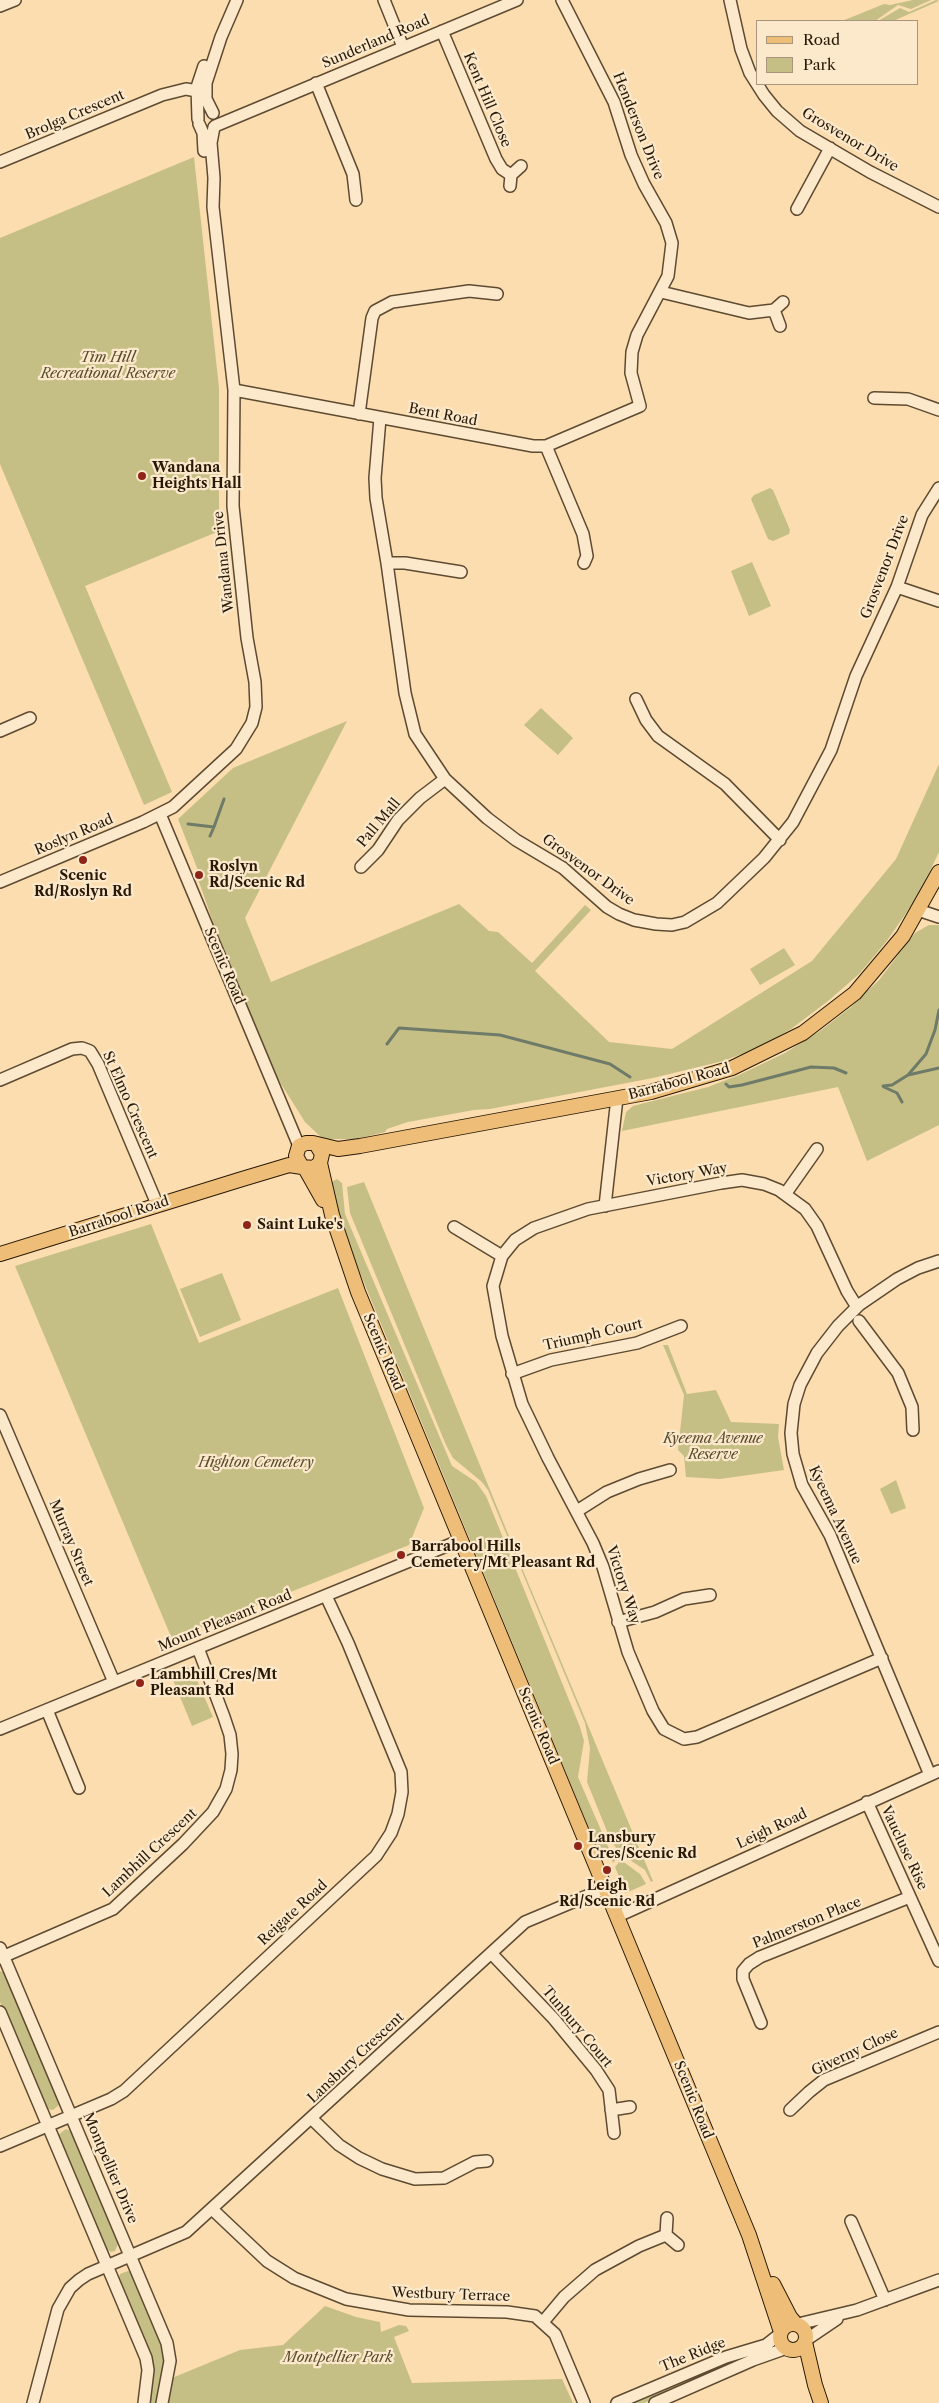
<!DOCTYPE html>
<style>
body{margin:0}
#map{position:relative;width:939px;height:2403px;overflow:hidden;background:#fbddaf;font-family:"Libre Caslon Text",serif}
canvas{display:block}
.legend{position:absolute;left:756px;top:20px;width:162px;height:65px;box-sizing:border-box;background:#fce9cb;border:1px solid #a7967d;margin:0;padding:6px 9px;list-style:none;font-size:15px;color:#281907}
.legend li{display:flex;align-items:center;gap:10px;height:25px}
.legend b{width:25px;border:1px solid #a7967d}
</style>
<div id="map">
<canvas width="939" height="2403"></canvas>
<ul class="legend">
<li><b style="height:6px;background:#eebe78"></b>Road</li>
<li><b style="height:14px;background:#c6bf85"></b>Park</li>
</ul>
</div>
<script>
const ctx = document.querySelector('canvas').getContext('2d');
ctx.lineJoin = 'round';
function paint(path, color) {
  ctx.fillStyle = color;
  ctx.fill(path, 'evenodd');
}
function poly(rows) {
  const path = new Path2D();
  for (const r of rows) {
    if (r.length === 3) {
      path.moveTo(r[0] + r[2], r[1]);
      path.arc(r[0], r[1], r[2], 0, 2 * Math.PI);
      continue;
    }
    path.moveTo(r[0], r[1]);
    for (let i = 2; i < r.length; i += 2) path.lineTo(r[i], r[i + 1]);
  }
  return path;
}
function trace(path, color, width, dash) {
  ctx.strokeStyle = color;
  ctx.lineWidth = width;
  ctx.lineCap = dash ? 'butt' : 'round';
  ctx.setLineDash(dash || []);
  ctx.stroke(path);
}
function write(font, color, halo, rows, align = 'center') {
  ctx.font = font + ' "Libre Caslon Text",serif';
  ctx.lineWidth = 4.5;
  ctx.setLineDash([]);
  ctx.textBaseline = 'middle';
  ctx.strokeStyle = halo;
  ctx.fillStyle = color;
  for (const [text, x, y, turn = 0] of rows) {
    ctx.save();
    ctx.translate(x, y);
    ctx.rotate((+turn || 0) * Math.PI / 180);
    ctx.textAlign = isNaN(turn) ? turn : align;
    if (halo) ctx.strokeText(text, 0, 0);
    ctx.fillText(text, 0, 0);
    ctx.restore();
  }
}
const green = poly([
 [913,0,931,0,911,9,898,5,875,21,842,21,884,4,890,5],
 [936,0,939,1,893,21,878,21,900,8,909,12],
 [194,157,219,388,219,507,222,530,85,586,172,792,144,805,0,464,0,238],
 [770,488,773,490,790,530,789,534,773,541,768,539,751,499,754,495],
 [752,562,771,606,749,616,731,571],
 [541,708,573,738,558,755,524,725],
 [347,721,245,918,271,982,459,904,489,931,498,932,532,963,585,905,591,910,535,971,609,1042,672,1049,812,961,896,859,939,764,939,852,918,896,886,942,859,974,828,1001,791,1029,758,1048,723,1061,653,1078,490,1109,474,1110,408,1122,387,1129,385,1132,357,1139,323,1139,305,1122,273,1071,214,925,198,879,201,878,178,819,233,768],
 [929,925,939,925,939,1125,867,1161,838,1087,622,1131,626,1112,633,1106,708,1087,739,1075,785,1053,820,1031,851,1007,879,980,915,933],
 [784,948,795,965,760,985,750,969],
 [337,1179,342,1183,345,1214,452,1466,476,1482,486,1496,580,1727,584,1741,578,1777,610,1851,617,1858,613,1863,611,1857,602,1860,339,1222,330,1183],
 [364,1182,522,1568,653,1881,651,1882,645,1870,621,1854,611,1841,587,1782,590,1748,585,1723,488,1490,482,1482,453,1458,446,1445,350,1213,347,1187],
 [151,1224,199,1343,338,1288,424,1508,409,1545,172,1639,15,1266],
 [222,1273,241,1320,200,1337,180,1289],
 [663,1345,668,1345,687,1394,716,1390,731,1422,779,1424,778,1437,784,1470,720,1479,686,1477,684,1456,678,1450,684,1395],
 [896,1480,906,1508,891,1514,880,1489],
 [191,1666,213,1717,192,1726,171,1675],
 [621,1860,640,1874,646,1884,626,1893,615,1867],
 [0,1971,5,1973,60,2104,53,2110,47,2109,44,2105,0,2002],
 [66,2129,73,2132,119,2241,115,2251,111,2252,104,2248,58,2135],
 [128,2271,132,2273,164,2345,166,2357,158,2403,149,2403,152,2380,118,2281,120,2274],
 [325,2306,356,2317,380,2322,381,2332,399,2325,406,2326,409,2331,394,2337,412,2383,562,2379,573,2403,166,2403,172,2378,240,2350,283,2345],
 [764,2348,735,2365,644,2403,628,2403,726,2361]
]);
const stream = poly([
 [188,824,214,827,224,799],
 [210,836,214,827],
 [387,1044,399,1028,500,1035,610,1064,630,1077],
 [908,1075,939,1068],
 [726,1084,729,1087,742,1085,811,1067,834,1068,846,1073],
 [883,1086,892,1085,908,1075,926,1054,935,1030,939,1010],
 [884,1087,897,1093,902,1102]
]);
const minor = poly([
 [384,0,403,47],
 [730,0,741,49,750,73,764,95,777,111,800,131,870,172,939,207],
 [0,6,15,0],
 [442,31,496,159,502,169,511,175,510,186],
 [316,83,353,174,356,200],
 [213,113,206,99,206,83,221,37,237,0],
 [198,119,197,87,204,66],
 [199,124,203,133,204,151],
 [215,126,517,0],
 [0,162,162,95,186,89,197,91,205,87],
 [511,175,521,166],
 [797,209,830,148],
 [661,292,749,313,774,310,780,326],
 [774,310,783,302],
 [234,390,533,446,546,446,640,406,631,373,632,352,637,335,668,276,672,243,666,223,644,184,631,155,614,102,562,0],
 [874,398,908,399,939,410],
 [359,414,372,318,375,311,392,302,469,291,497,294],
 [380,418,375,478,376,498,387,563,405,693,415,734,445,779,487,818,516,840,563,868,607,907,619,914,634,920,656,924,672,925,685,922,717,903,764,858,793,822,831,750,856,676,897,587,922,515,939,488],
 [546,446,583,534,587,556,584,563],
 [387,563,405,563,461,572],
 [897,587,939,601],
 [636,699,646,720,658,736,725,784,780,840],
 [0,731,30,718],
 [160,814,299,1146],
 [361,867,378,850,398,820,420,798,445,779],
 [0,882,143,822,173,807,236,749,252,723,256,707,255,682,247,638,233,506,234,390,213,207,214,178,211,143,214,127],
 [918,910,939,917],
 [0,1080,72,1049,82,1048,90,1051,98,1064,157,1204],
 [786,1193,817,1149],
 [605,1206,617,1098],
 [454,1227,502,1256],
 [857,1307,847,1291,817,1226,805,1209,779,1190,764,1184,742,1180,721,1183,588,1209,534,1228,515,1240,502,1256,493,1286,502,1336,522,1404,548,1458,593,1543,603,1567,628,1652,653,1711,664,1729,684,1739,697,1737,882,1658],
 [859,1321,898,1373,912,1407,913,1430],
 [512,1374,551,1360,637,1343,681,1326],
 [0,1415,114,1682],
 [577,1511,607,1492,639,1479,670,1470],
 [618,1622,655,1612,684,1599,710,1595],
 [47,1710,79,1788],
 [0,1729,461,1540],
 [930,1775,830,1535,802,1485,793,1454,791,1433,794,1404,800,1385,817,1353,838,1326,859,1305,897,1279,918,1268,939,1261],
 [867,1802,939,1961],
 [618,1916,939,1771],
 [0,1948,167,2343,170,2361,162,2403],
 [491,1953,554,2019,596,2070,609,2090,614,2133],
 [0,1958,113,1909,183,1844,213,1812,226,1789,231,1770,232,1754,230,1735,224,1717,198,1648],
 [0,2012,146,2358,148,2370,144,2403],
 [761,2023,743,1979,743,1971,749,1964,760,1957,910,1897],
 [611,2110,630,2107],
 [790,2110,809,2092,824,2080,939,2032],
 [312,2119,339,2145,359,2158,382,2169,415,2179,444,2178,475,2162,487,2161],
 [0,2146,111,2099,124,2091,376,1856,391,1833,398,1814,402,1792,401,1772,348,1643,326,1596],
 [213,2210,267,2261,294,2278,346,2299,409,2310,507,2312,535,2316,555,2334,584,2403],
 [851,2221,885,2300],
 [666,2235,667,2218],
 [666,2235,678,2245],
 [543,2322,564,2297,595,2270,639,2246,666,2235],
 [798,2324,857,2310,939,2280],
 [806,2340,837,2319],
 [33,2403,58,2309,70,2288,79,2280,88,2274,186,2232,525,1922,606,1888],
 [617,2403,726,2357,766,2345,780,2334],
 [655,2403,753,2360,787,2348]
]);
const major = poly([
 [316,1144,322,1154,320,1163,314,1168,302,1167,296,1156,299,1146,306,1143,313,1143,338,1149,360,1146,651,1092,732,1068,803,1033,855,993,903,936,939,872],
 [320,1163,332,1215,358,1292,749,2235,781,2332],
 [305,1168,323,1200],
 [0,1254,239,1180,289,1165,302,1167],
 [773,2284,790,2317,796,2324],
 [793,2337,13],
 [805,2342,815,2385,821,2403]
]);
const markers = [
 [142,476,5,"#8f2418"],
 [83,860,5,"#8f2418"],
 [199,875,5,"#8f2418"],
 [247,1225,5,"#8f2418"],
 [401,1555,5,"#8f2418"],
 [140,1683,5,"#8f2418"],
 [578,1846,5,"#8f2418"],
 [607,1870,5,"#8f2418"]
];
const streetNames = [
 ["Sunderland Road",376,42,-23],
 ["Kent Hill Close",487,100,67],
 ["Brolga Crescent",75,115,-23],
 ["Henderson Drive",638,126,68],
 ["Grosvenor Drive",850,140,31],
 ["Bent Road",443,415,11],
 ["Wandana Drive",224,562,-96],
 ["Grosvenor Drive",885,567,-69],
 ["Pall Mall",379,823,-50],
 ["Roslyn Road",74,835,-23],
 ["Grosvenor Drive",588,870,36],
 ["Scenic Road",224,966,67],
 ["Barrabool Road",679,1082,-15],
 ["St Elmo Crescent",130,1105,66],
 ["Victory Way",687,1175,-10],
 ["Barrabool Road",119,1217,-18],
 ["Triumph Court",593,1335,-13],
 ["Scenic Road",383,1352,67],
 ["Kyeema Avenue",835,1515,65],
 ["Murray Street",71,1543,67],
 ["Victory Way",623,1585,72],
 ["Mount Pleasant Road",225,1621,-22],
 ["Scenic Road",538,1726,67],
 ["Leigh Road",772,1829,-25],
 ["Vaucluse Rise",904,1848,65],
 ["Lambhill Crescent",150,1853,-43],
 ["Reigate Road",293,1913,-43],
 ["Palmerston Place",807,1923,-22],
 ["Tunbury Court",577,2027,50],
 ["Giverny Close",855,2052,-25],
 ["Lansbury Crescent",356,2058,-43],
 ["Scenic Road",693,2100,68],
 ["Montpellier Drive",110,2168,67],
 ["Westbury Terrace",451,2295,2],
 ["The Ridge",693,2355,-22]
];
const parkNames = [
 ["Tim Hill",108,358],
 ["Recreational Reserve",108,374],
 ["Kyeema Avenue",713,1439],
 ["Reserve",713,1455],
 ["Highton Cemetery",256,1463],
 ["Montpellier Park",338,2358]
];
const poiNames = [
 ["Wandana",152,468],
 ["Heights Hall",152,484],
 ["Roslyn",209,867],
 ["Rd/Scenic Rd",209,883],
 ["Scenic",83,876,"center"],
 ["Rd/Roslyn Rd",83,892,"center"],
 ["Saint Luke's",257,1225],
 ["Barrabool Hills",411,1547],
 ["Cemetery/Mt Pleasant Rd",411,1563],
 ["Lambhill Cres/Mt",150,1675],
 ["Pleasant Rd",150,1691],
 ["Lansbury",588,1838],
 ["Cres/Scenic Rd",588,1854],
 ["Leigh",607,1886,"center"],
 ["Rd/Scenic Rd",607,1902,"center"]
];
paint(green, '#c6bf85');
trace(stream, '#6f7b69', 3);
trace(minor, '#5d4a31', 14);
trace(major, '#281907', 16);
trace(minor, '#fce9cb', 11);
trace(major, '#eebe78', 14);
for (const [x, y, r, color] of markers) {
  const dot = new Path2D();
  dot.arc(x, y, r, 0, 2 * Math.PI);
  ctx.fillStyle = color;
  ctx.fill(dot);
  trace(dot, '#fce9cb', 2);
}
write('14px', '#281907', '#fce9cb', streetNames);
write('italic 14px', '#574b2d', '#fce9cb', parkNames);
write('bold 14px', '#281907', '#fce9cb', poiNames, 'left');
</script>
